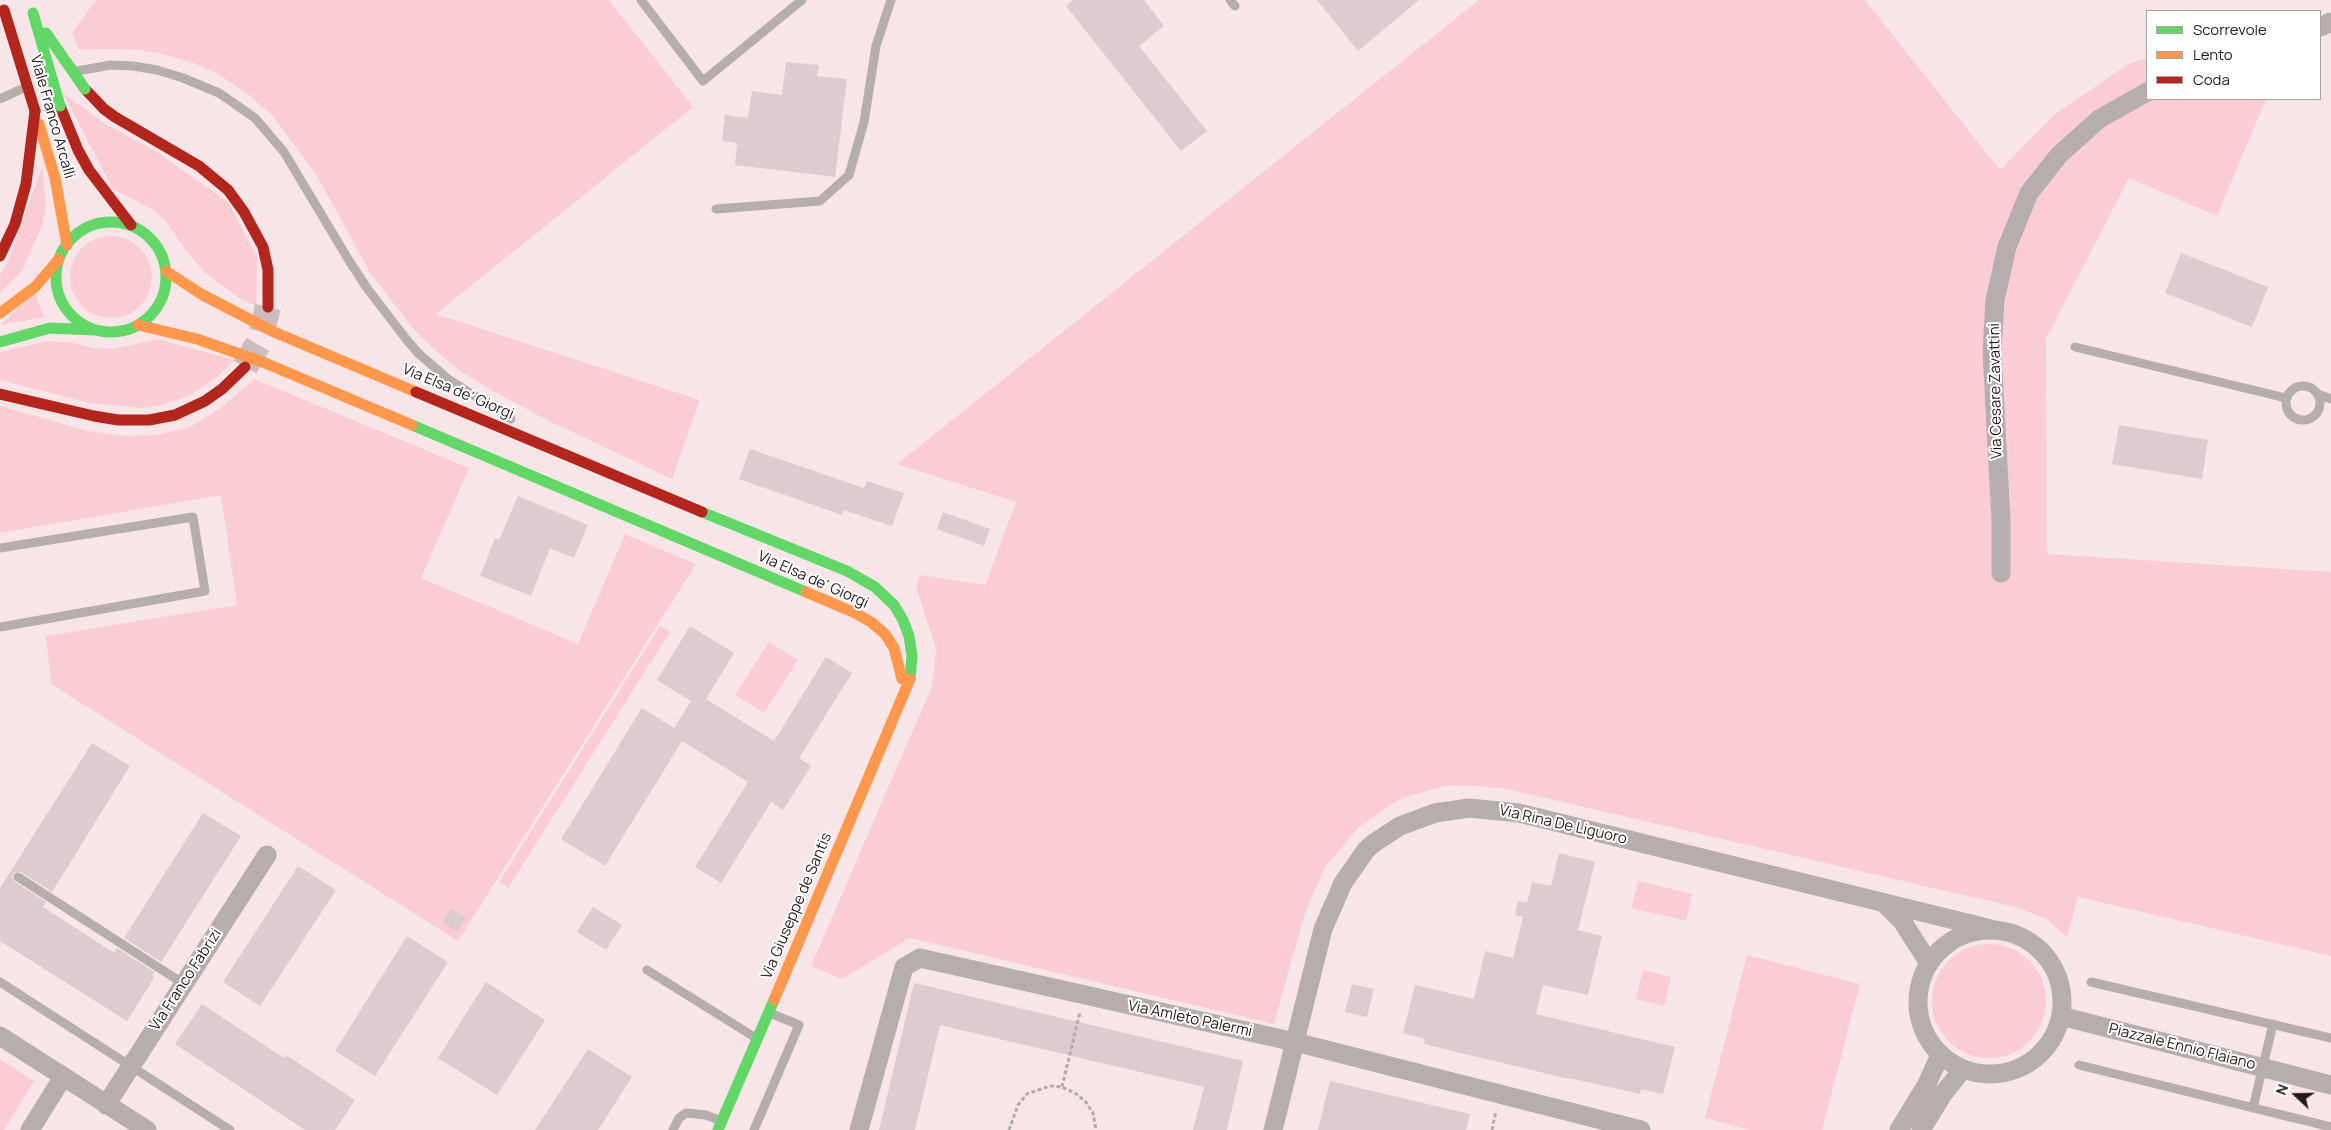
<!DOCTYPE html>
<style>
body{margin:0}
#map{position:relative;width:2331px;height:1130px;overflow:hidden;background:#f7e5e8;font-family:Manrope,sans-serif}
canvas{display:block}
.legend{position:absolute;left:2146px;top:10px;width:175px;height:90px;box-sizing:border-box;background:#fff;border:1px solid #a8a3a3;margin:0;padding:6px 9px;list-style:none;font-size:15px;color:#25181a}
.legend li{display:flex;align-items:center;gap:10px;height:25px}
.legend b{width:25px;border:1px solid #a8a3a3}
.north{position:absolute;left:2271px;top:1070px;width:50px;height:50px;-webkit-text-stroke:4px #fff;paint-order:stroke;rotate:291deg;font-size:14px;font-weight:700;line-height:20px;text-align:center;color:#25181a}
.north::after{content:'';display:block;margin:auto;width:18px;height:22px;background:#25181a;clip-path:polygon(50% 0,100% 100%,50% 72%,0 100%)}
</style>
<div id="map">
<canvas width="2331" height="1130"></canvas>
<ul class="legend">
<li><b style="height:6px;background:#63d668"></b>Scorrevole</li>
<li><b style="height:6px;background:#ff974d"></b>Lento</li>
<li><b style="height:6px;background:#b3261e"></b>Coda</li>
</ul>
<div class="north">N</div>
</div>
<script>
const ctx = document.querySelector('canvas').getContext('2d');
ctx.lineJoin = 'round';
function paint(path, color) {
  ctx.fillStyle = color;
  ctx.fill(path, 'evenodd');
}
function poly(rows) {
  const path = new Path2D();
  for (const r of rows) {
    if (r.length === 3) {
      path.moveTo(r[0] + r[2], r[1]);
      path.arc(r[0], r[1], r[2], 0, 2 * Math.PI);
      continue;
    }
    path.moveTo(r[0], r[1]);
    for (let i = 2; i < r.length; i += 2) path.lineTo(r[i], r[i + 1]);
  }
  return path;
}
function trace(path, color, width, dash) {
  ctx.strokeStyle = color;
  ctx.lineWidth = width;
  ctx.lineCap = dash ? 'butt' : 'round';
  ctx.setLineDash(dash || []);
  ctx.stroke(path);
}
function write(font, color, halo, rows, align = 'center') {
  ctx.font = font + ' Manrope,sans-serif';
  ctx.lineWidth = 4;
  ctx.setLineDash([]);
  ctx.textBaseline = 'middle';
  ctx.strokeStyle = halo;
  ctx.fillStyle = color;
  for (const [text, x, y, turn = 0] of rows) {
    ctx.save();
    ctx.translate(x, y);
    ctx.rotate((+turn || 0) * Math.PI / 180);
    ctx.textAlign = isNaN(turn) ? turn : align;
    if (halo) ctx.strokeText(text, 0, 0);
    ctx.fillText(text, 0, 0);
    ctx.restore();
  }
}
const green = poly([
 [96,0,609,0,693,107,436,314,700,400,672,479,547,420,493,391,460,371,436,351,414,330,369,271,316,174,272,115,249,95,221,76,194,63,159,53,133,49,79,49,72,33],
 [1479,0,1865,0,2000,170,2055,114,2127,65,2147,58,2147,99,2266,99,2217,216,2129,178,2046,339,2047,554,2331,572,2331,956,2078,897,2067,937,2047,919,2015,907,1502,788,1450,785,1401,798,1359,827,1325,867,1305,913,1274,1024,910,938,842,979,811,966,932,686,936,649,916,586,920,575,985,585,1016,502,897,464],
 [63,93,107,125,157,152,228,202,257,257,256,306,239,298,204,272,184,248,166,221,153,210,113,189],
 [42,167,46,207,42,226,22,271,0,293,0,274,8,262],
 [111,277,41],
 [35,293,44,317,0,325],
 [158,339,234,360,216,378,192,394,162,405,144,408,89,403,0,380,0,352,48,341,69,342,94,348,113,349],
 [254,379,469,468,421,578,578,644,625,534,696,564,458,941,51,684,46,636,237,605,221,495,0,533,0,406,88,431,123,436,158,435,192,426,222,407],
 [660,626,670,632,508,888,499,882],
 [769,642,798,660,764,713,735,695],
 [1638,881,1692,894,1686,921,1631,908],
 [1989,1001,57],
 [1747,955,1860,984,1822,1130,1750,1130,1705,1118],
 [1643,970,1671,977,1664,1006,1636,999],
 [0,1059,34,1081,4,1130,0,1130]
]);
const building = poly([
 [1074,0,1144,0,1164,26,1139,46,1207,131,1181,151,1066,6],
 [1317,0,1419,0,1358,51],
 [786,62,819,65,817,76,847,79,835,177,735,165,737,143,722,141,725,115,748,118,752,91,782,95],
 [2181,253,2268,287,2252,327,2165,293],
 [2119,425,2208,440,2202,479,2112,464],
 [750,449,864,488,867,481,904,493,892,526,844,510,842,515,739,479],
 [518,496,588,525,574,558,550,548,531,596,480,576,495,538,499,540],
 [943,512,990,529,984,546,937,529],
 [690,626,734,653,706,699,774,741,826,657,852,673,799,758,811,766,783,810,771,802,721,883,695,867,748,782,682,741,605,866,561,839,642,708,674,728,691,701,657,680],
 [92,743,130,766,52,892,21,872,15,872,12,877,15,882,46,902,43,907,114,953,117,948,154,972,152,976,154,978,127,1021,0,941,0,888],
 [203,813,241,836,161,962,124,938],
 [1559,853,1595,862,1578,930,1602,936,1588,995,1543,985,1536,1014,1675,1047,1663,1094,1641,1089,1640,1094,1569,1078,1569,1079,1424,1044,1425,1039,1403,1033,1415,985,1474,999,1485,951,1513,958,1523,917,1515,915,1518,901,1527,903,1532,882,1551,886],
 [298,866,336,890,260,1006,223,982],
 [593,907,622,925,606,950,577,932],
 [451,908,466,918,457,932,442,922],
 [407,936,448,962,375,1076,335,1051],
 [486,982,545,1020,497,1095,438,1058],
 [914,983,1243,1061,1227,1130,1193,1130,1204,1087,940,1025,915,1130,879,1130],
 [1352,984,1374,989,1367,1017,1345,1012],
 [202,1004,284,1058,286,1055,355,1100,335,1130,305,1130,175,1044],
 [588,1049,632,1077,598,1130,535,1130],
 [1330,1081,1470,1114,1466,1130,1318,1130]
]);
const secondaryTunnel = poly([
 [245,367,259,342,268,307]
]);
const path = poly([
 [1062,1087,1080,1012],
 [1009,1130,1018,1105,1027,1094,1050,1086,1062,1087,1075,1093,1085,1101,1093,1113,1096,1130],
 [1492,1130,1496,1111]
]);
const lane = poly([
 [641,0,703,81,802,0],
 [1230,0,1235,6],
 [77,71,111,65,133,66,157,70,183,78,219,93,255,118,284,152,348,259,367,288,406,339,418,353,448,379,511,419],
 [0,99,26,87],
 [716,209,820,201,849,175,864,122,876,46,891,0],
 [2075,347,2286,398],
 [2303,403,17],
 [2318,394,2331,399],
 [0,548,193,517,205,591,0,627],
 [18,877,184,984],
 [647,970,756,1038],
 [0,982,230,1130],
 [2091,982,2331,1038],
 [2079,1065,2331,1127],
 [2253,1108,2273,1024],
 [673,1130,679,1118,686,1113,706,1115,719,1120],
 [754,1130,799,1025,770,1013]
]);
const street = poly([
 [2320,27,2331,22],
 [2001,573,2001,521,1992,352,1995,300,2007,247,2029,193,2059,155,2099,119,2147,92],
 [1883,902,1902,921,1929,963],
 [1990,1002,72],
 [2061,1016,2331,1085],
 [0,1036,147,1130],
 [106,1105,267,855],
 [30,1130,63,1077],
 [859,1130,904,967,920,958,1295,1042,1641,1130],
 [1273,1130,1323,929,1343,883,1366,850,1374,843,1400,826,1435,813,1469,808,1519,813,1991,929],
 [1899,1130,1927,1084,1940,1055],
 [1921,1130,1943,1094,1963,1069]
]);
const fast = poly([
 [111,277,55],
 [0,342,50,328,95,330],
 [412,425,806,592],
 [702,512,847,571,875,587,894,605,903,620,909,636,912,656,910,679],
 [718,1130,774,1000]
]);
const slow = poly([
 [39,124,55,178,67,245],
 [166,271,201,294,274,332,416,392],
 [0,313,35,287,59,259],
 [138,325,197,339,265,363,412,425],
 [806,592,855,613,871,622,885,634,894,648,902,679],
 [774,1000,910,679]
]);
const jam = poly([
 [85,89,104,109,115,117,199,166,228,190,244,212,263,247,268,270,268,307],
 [60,106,78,150,89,170,131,225],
 [0,256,15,224,26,184,35,111],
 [416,392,702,512],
 [0,394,94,416,118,420,149,420,175,415,205,401,222,389,245,367]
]);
const fastBridge = poly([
 [33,13,60,106],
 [46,33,85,89]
]);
const jamBridge = poly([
 [4,10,35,111]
]);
const streetNames = [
 ["Viale Franco Arcalli",52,117,74],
 ["Via Cesare Zavattini",1996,391,-91],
 ["Via Elsa de' Giorgi",458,392,23],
 ["Via Elsa de' Giorgi",813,580,24],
 ["Via Rina De Liguoro",1563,825,13],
 ["Via Giuseppe de Santis",797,906,-67],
 ["Via Franco Fabrizi",186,980,-57],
 ["Via Amleto Palermi",1190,1019,12],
 ["Piazzale Ennio Flaiano",2182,1047,14]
];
paint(green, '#facdd4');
paint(building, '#dccccf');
trace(secondaryTunnel, '#cdbcbf', 26, [26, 13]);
trace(path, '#b4aaac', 3, [4, 2.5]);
trace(lane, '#b6adad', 9);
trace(street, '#b6adad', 19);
trace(fast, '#63d668', 11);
trace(slow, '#ff974d', 11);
trace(jam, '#b3261e', 11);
trace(fastBridge, '#63d668', 11);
trace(jamBridge, '#b3261e', 11);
write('15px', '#25181a', '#fff', streetNames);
</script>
